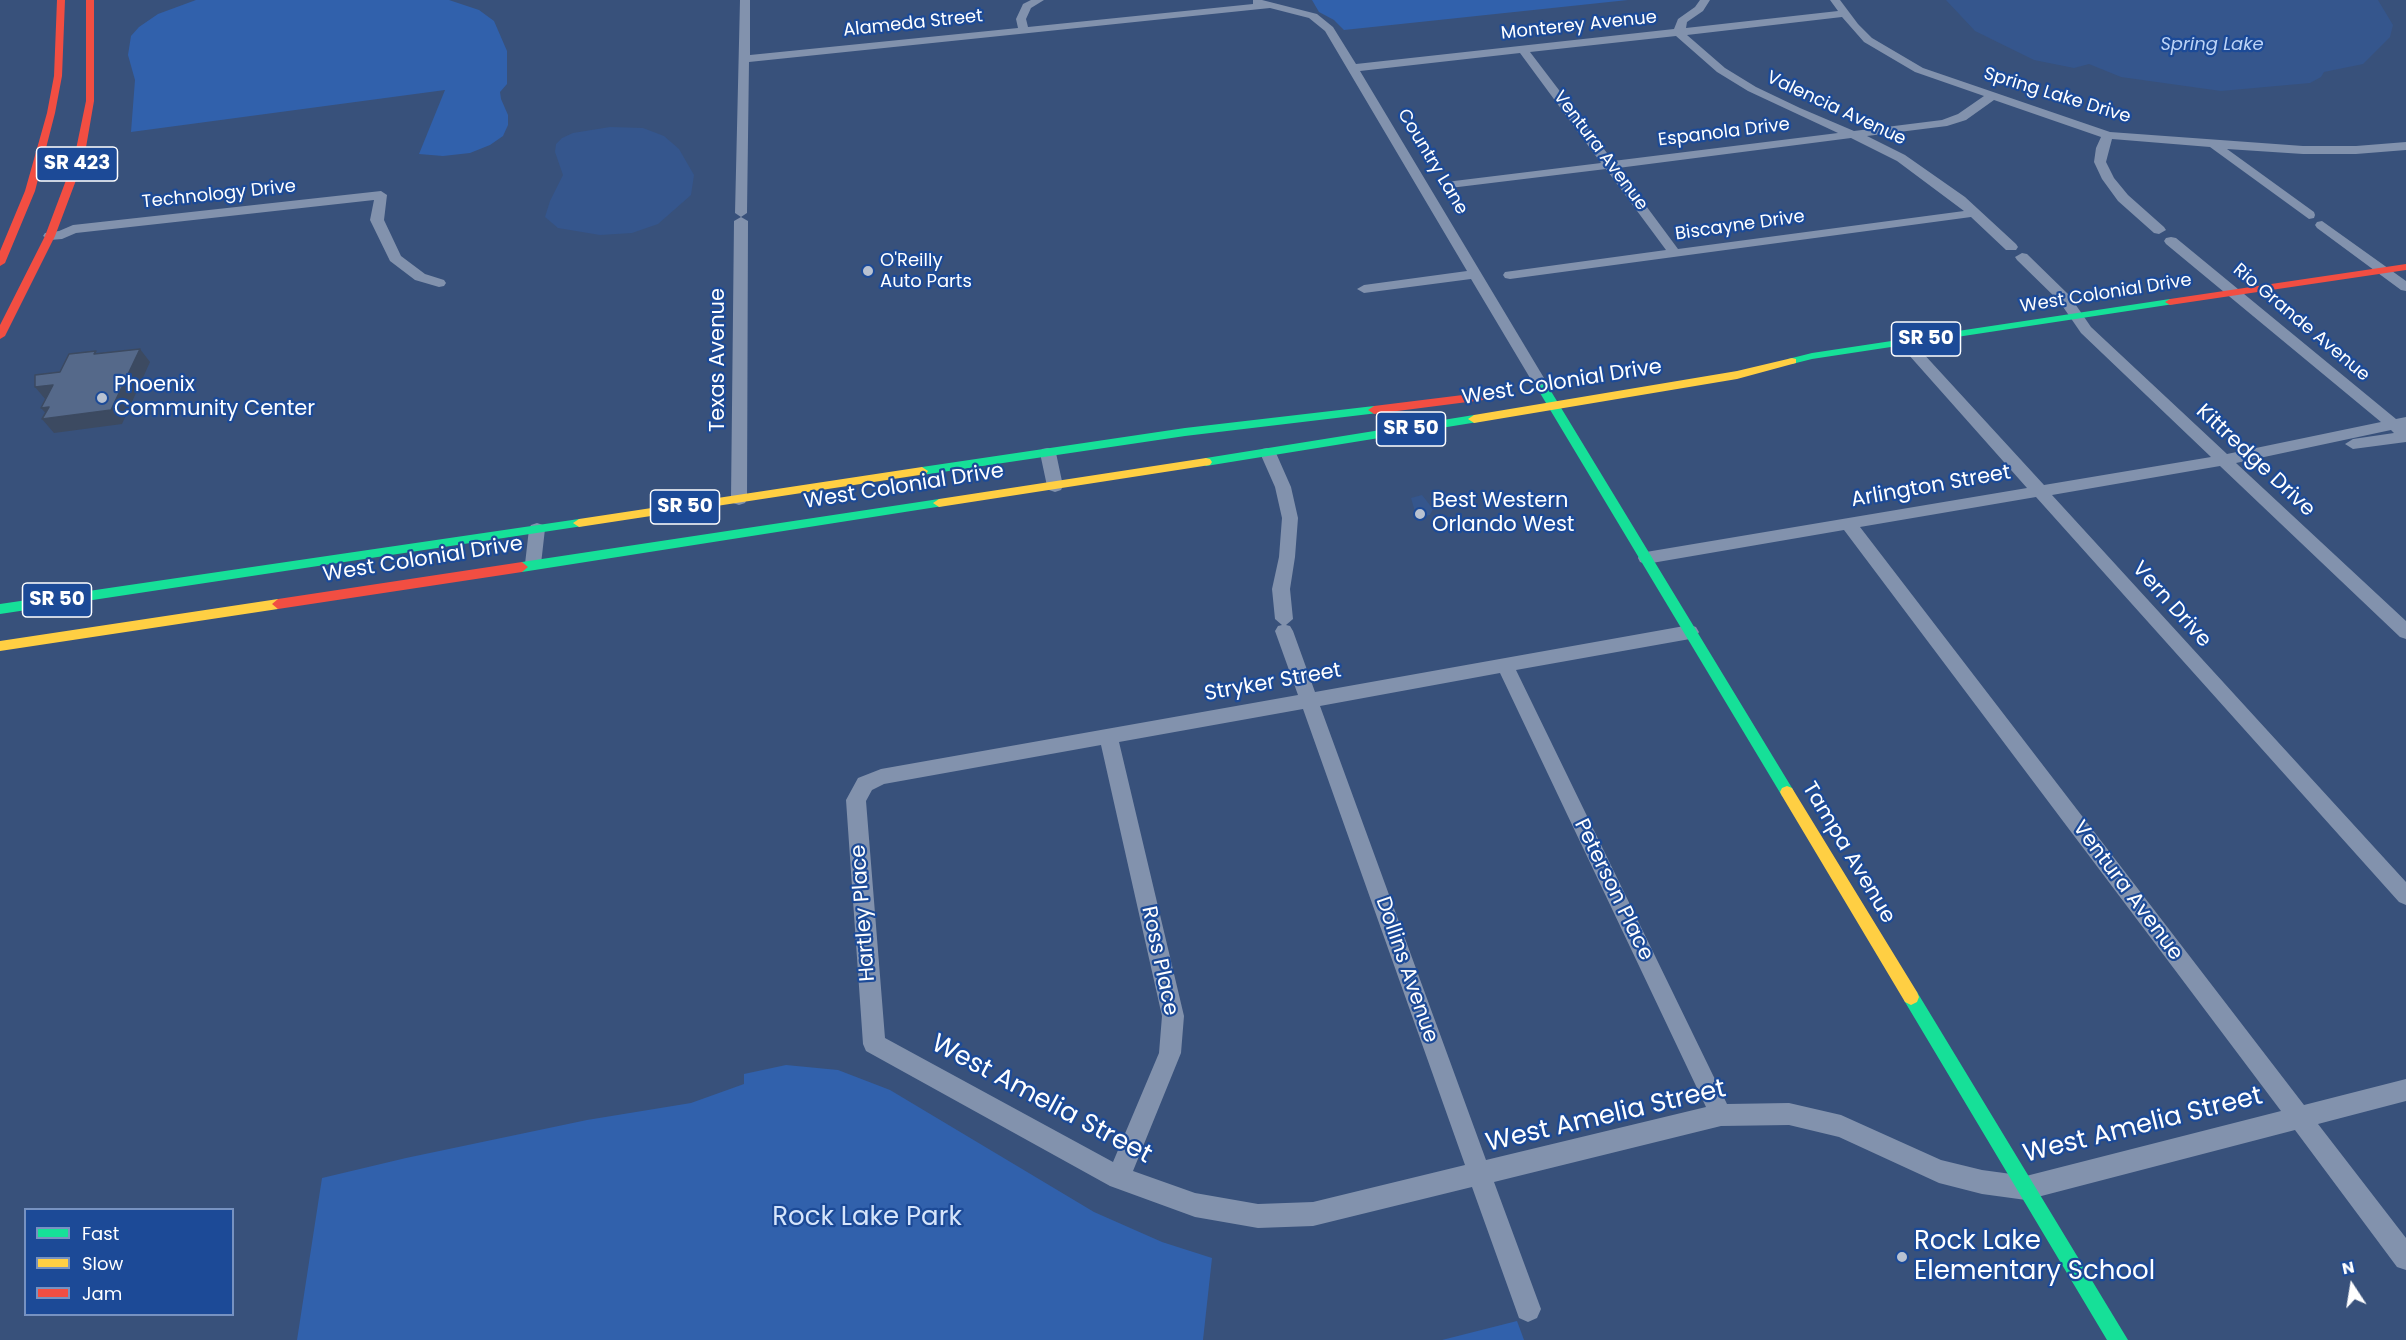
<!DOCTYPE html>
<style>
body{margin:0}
#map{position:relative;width:2406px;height:1340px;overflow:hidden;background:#38517b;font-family:Poppins,sans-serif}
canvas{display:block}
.legend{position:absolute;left:24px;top:1208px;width:210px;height:108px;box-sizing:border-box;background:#1c4a97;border:2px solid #7792c1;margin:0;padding:8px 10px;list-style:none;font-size:18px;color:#fff}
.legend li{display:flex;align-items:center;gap:12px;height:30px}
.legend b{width:30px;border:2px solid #7792c1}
.north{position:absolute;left:2322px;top:1256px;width:60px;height:60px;-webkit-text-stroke:4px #1c4a97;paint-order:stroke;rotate:348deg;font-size:16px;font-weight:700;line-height:24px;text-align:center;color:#fff}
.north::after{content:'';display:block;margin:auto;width:21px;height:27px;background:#fff;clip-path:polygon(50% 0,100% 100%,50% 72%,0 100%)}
</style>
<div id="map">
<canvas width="2406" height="1340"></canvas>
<ul class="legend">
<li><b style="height:8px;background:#16e098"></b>Fast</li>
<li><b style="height:8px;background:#ffcf43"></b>Slow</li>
<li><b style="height:8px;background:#f24e42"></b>Jam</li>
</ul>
<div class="north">N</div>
</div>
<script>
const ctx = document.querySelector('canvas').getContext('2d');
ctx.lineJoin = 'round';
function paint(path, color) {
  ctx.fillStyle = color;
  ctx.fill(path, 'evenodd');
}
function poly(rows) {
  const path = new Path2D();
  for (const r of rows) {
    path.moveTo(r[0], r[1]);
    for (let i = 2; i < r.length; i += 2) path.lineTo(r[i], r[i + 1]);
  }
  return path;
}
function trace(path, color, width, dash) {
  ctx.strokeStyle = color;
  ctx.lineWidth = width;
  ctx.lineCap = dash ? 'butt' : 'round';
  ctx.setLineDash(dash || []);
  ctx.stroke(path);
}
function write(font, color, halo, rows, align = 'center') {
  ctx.font = font + ' Poppins,sans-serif';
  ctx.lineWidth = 4.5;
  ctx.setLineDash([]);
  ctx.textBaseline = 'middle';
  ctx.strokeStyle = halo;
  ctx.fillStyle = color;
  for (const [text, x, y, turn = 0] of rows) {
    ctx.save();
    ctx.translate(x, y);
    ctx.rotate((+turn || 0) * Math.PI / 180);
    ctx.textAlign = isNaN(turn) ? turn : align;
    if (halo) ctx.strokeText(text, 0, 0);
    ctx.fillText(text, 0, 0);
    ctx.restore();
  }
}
const green = poly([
 [196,0,449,0,479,10,494,21,507,51,507,84,500,92,501,99,508,115,508,125,503,136,490,145,470,153,443,156,419,154,445,90,131,132,135,80,128,55,131,36,139,27,158,14],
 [1312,0,1628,0,1344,30,1334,20,1319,12],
 [786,1065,838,1070,890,1090,1094,1212,1162,1242,1212,1258,1203,1340,297,1340,322,1178,406,1158,587,1120,691,1103,744,1084,744,1074],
 [1517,1321,1524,1340,1442,1340]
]);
const water = poly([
 [1946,0,2378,0,2393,25,2390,37,2363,64,2324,72,2321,77,2310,83,2221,91,2121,77,2089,64,2074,68,2034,60,1975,31],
 [610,127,643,128,664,136,679,149,694,175,691,195,658,224,632,233,600,235,558,228,545,217,550,201,563,175,555,152,556,144,562,138,573,133],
 [1422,495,1433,509,1430,515,1423,516,1415,512,1411,498]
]);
const street = poly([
 [740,0,750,0,750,55,1018,28,1016,19,1023,4,1031,0,1044,0,1031,8,1026,19,1028,27,1253,4,1253,0,1262,0,1317,14,1333,27,1356,64,1674,29,1678,19,1695,7,1700,0,1710,0,1703,11,1687,22,1686,28,1838,11,1830,0,1840,0,1858,24,1872,38,1923,68,2110,132,2303,146,2356,146,2406,142,2406,150,2356,154,2303,154,2227,149,2314,212,2315,215,2314,218,2309,219,2210,147,2112,139,2106,162,2114,178,2128,195,2164,227,2166,230,2159,234,2154,233,2118,201,2102,179,2094,162,2096,148,2101,137,1994,100,1966,120,1947,126,1867,136,1905,155,1965,197,2016,244,2018,247,2016,250,2006,250,1971,217,1510,279,1505,278,1503,275,1505,272,1666,250,1606,169,1450,188,1448,185,1450,182,1454,181,1601,163,1520,53,1360,71,1550,388,1543,393,1536,388,1471,279,1364,293,1357,289,1364,285,1467,271,1325,31,1309,18,1270,8,749,62,747,213,741,217,735,213,740,0],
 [1842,17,1864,42,1915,72,1984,96,1958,114,1942,120,1854,131,1800,108,1756,87,1725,68,1687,35,1842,17],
 [1676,36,1717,72,1748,91,1838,133,1613,161,1530,52,1676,36],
 [1851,138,1897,161,1964,211,1678,249,1618,168,1851,138],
 [381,191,387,195,384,220,401,256,425,274,444,280,446,283,444,286,439,287,415,280,390,261,370,220,374,200,76,233,62,239,50,240,43,236,45,233,59,231,73,225,381,191],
 [741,217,748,221,747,499,745,503,739,505,733,503,731,499,734,221,741,217],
 [2322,221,2406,281,2406,291,2401,290,2317,228,2315,225,2317,222,2322,221],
 [2171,237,2176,238,2396,419,2406,417,2406,442,2353,449,2345,444,2353,439,2394,433,2391,430,2236,463,2406,621,2406,639,2400,637,2220,466,2052,495,2406,882,2406,905,2399,902,2036,497,1860,527,2304,1105,2406,1079,2406,1101,2318,1124,2406,1238,2406,1270,2397,1267,2295,1130,2026,1200,1982,1194,1939,1183,1839,1137,1789,1125,1721,1126,1494,1182,1541,1309,1537,1318,1528,1322,1519,1318,1472,1187,1313,1226,1258,1228,1195,1217,1110,1186,866,1051,863,1044,846,800,858,778,881,769,1298,695,1275,631,1278,626,1282,625,1275,619,1272,589,1279,557,1282,518,1275,487,1260,453,1262,449,1268,448,1274,449,1276,453,1291,487,1298,518,1295,557,1290,589,1293,619,1286,625,1290,626,1293,631,1315,692,1690,625,1696,627,1699,632,1696,637,1690,639,1516,670,1727,1104,1789,1103,1841,1115,1941,1160,1982,1170,2026,1176,2281,1111,1844,530,1646,564,1640,562,1638,558,1640,554,1646,552,2027,488,1900,345,1898,342,1900,339,1905,338,1910,339,2044,485,2211,457,2081,333,2059,301,2017,260,2015,257,2022,253,2027,254,2069,295,2091,327,2227,454,2381,422,2166,244,2164,241,2166,238,2171,237],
 [1500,673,1706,1107,1486,1160,1320,706,1500,673],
 [1303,709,1465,1165,1313,1202,1258,1204,1195,1193,1133,1171,1181,1053,1184,1016,1119,742,1303,709],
 [1101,745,1162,1016,1159,1053,1113,1162,885,1038,866,801,872,790,884,784,1101,745],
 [1048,448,1054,449,1056,453,1063,486,1061,490,1055,492,1049,490,1047,486,1040,453,1042,449,1048,448],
 [537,523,543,525,545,529,541,564,539,568,533,570,527,568,525,564,529,529,531,525,537,523]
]);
const fast = poly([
 [2170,299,2174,300,2174,304,1812,359,1792,364,1787,361,1788,359,1812,353,2170,299],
 [1543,384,1549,388,1792,788,1794,792,1792,796,1787,798,1782,796,1537,388,1543,384],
 [1374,406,1378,407,1378,413,1185,436,922,475,916,471,922,467,1185,428,1374,406],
 [1474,415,1480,419,1478,422,1206,466,1200,462,1206,458,1474,415],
 [939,499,945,503,943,506,522,572,516,567,522,562,939,499],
 [579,519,585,523,583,526,0,614,0,604,579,519],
 [1911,989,1917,992,2128,1340,2107,1340,1905,1002,1903,997,1905,992,1911,989]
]);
const slow = poly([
 [1792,358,1796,359,1796,363,1737,379,1474,423,1468,419,1474,415,1737,371,1792,358],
 [1206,458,1210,459,1212,462,1210,465,939,507,933,503,939,499,1206,458],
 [922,467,928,471,926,474,579,527,573,523,579,519,922,467],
 [278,599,284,604,278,609,0,651,0,641,278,599],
 [1787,786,1792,788,1917,992,1919,997,1917,1002,1911,1005,1905,1002,1782,796,1780,792,1782,788,1787,786]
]);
const jam = poly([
 [57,0,65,0,62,76,55,113,35,191,5,263,0,266,0,251,25,191,47,113,54,76,57,0],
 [86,0,94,0,94,101,84,159,55,236,5,336,0,339,0,325,45,236,74,159,86,101,86,0],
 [2406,264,2406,270,2170,305,2165,302,2170,299,2406,264],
 [1487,392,1491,393,1491,399,1374,414,1368,410,1374,406,1487,392],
 [522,562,528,567,522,572,278,609,272,604,278,599,522,562]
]);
const shadedWall = poly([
 [140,349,150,362,122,424,54,433,42,419,50,418,41,408],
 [53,385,46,400,35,387]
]);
const building = poly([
 [140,349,111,410,42,419,49,407,41,408,53,385,35,387,35,375,60,372,69,354,96,351,94,354,140,349]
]);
const markers = [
 [868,271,6,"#b9c2d1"],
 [102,398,6,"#b9c2d1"],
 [1420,514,6,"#b9c2d1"],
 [1902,1257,6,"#b9c2d1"]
];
const farStreetnames = [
 ["Alameda Street",913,24,-6],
 ["Monterey Avenue",1579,26,-6],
 ["Spring Lake Drive",2057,96,17],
 ["Valencia Avenue",1836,109,25],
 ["Espanola Drive",1724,133,-7],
 ["Ventura Avenue",1600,151,53],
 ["Country Lane",1432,162,59],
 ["Technology Drive",219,195,-6],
 ["Biscayne Drive",1740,226,-8],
 ["West Colonial Drive",2106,294,-9],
 ["Rio Grande Avenue",2301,323,40]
];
const farWaternames = [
 ["Spring Lake",2212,45]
];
const farPoinames = [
 ["O'Reilly",880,261],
 ["Auto Parts",880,282]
];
const shields = [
 [77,164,81],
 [1926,339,69],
 [1411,429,69],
 [685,507,69],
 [57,600,69]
];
const shieldNames = [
 ["SR 423",77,164],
 ["SR 50",1926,339],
 ["SR 50",1411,429],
 ["SR 50",685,507],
 ["SR 50",57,600]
];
const streetNames = [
 ["Texas Avenue",719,360,-90],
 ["West Colonial Drive",1562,383,-9],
 ["Kittredge Drive",2255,461,43],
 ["West Colonial Drive",904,487,-9],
 ["Arlington Street",1931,487,-10],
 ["West Colonial Drive",423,560,-9],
 ["Vern Drive",2171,605,48],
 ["Stryker Street",1273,683,-10],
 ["Tampa Avenue",1848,853,59],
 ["Peterson Place",1613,890,64],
 ["Ventura Avenue",2127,891,53],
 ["Hartley Place",864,913,-94],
 ["Ross Place",1159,961,78],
 ["Dollins Avenue",1406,970,71]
];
const poiNames = [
 ["Phoenix",114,386],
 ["Community Center",114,410],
 ["Best Western",1432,502],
 ["Orlando West",1432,526]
];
const nearStreetnames = [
 ["West Amelia Street",1041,1100,28],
 ["West Amelia Street",1606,1117,-13],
 ["West Amelia Street",2143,1126,-14]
];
const nearParknames = [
 ["Rock Lake Park",867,1218]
];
const nearPoinames = [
 ["Rock Lake",1914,1242],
 ["Elementary School",1914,1272]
];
paint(green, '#3161ac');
paint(water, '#35568d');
paint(street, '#8292ad');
paint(fast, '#16e098');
paint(slow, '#ffcf43');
paint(jam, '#f24e42');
paint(shadedWall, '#3c4a61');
paint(building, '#55698a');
trace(building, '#3c4a61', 1.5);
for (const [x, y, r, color] of markers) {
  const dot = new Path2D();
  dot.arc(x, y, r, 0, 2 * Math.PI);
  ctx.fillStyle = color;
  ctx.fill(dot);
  trace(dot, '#1c4a97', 2);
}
write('18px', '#fff', '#1c4a97', farStreetnames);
write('italic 18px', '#bcd3f6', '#1c4a97', farWaternames);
write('18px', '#fff', '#1c4a97', farPoinames, 'left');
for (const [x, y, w] of shields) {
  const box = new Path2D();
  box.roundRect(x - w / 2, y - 17, w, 34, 4.5);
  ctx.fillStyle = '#1c4a97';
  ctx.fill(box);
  trace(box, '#fff', 1.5);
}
write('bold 20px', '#fff', null, shieldNames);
write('21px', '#fff', '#1c4a97', streetNames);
write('21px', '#fff', '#1c4a97', poiNames, 'left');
write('26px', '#fff', '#1c4a97', nearStreetnames);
write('26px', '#d6e5fb', '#1c4a97', nearParknames);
write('26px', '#fff', '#1c4a97', nearPoinames, 'left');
</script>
